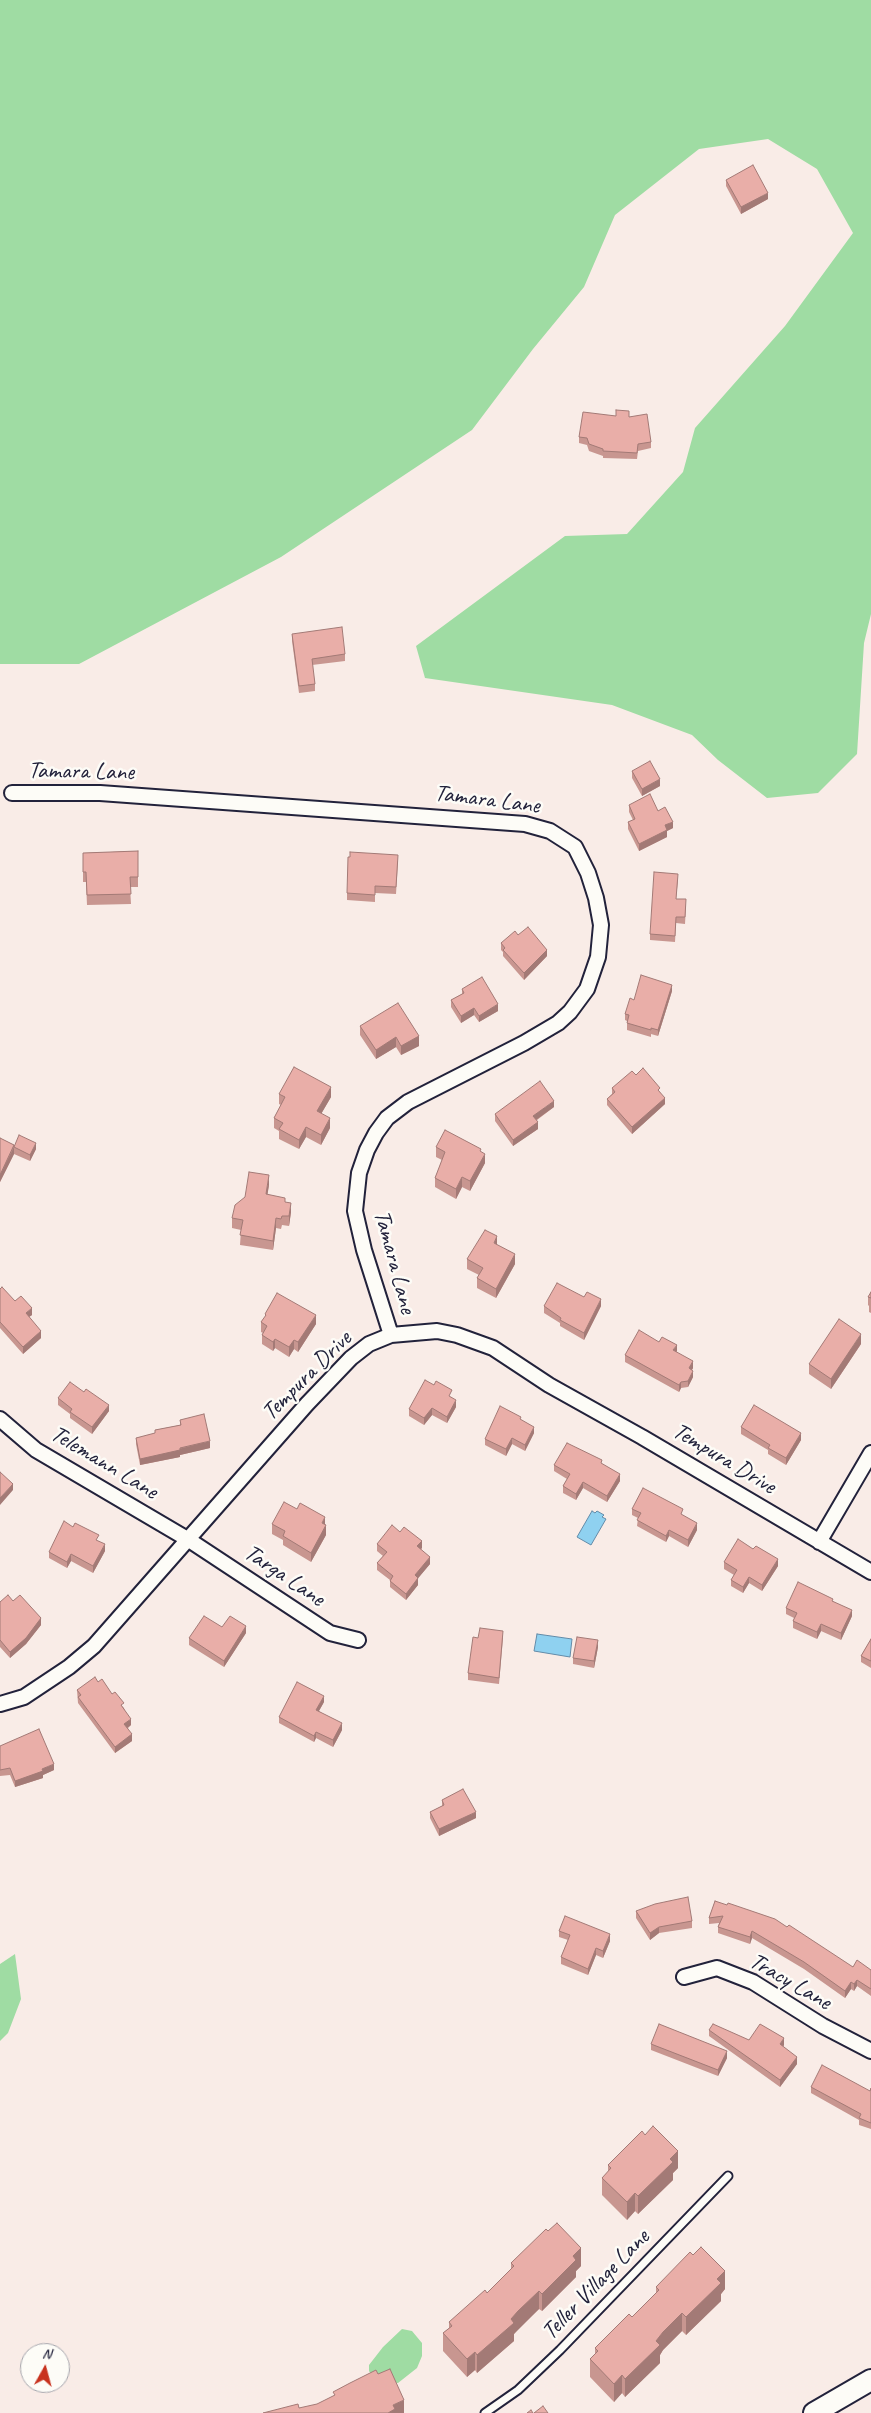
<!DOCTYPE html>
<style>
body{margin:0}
#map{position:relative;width:871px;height:2413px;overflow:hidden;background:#f9ece7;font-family:Caveat,sans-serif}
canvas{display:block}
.north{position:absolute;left:20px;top:2343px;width:50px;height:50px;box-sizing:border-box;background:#fdfcf7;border:1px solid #a5a5ac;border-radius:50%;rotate:7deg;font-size:14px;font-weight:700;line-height:20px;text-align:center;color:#22223b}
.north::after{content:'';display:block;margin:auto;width:18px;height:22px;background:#c8321e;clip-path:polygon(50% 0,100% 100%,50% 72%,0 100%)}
</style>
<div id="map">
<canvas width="871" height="2413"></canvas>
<div class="north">N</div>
</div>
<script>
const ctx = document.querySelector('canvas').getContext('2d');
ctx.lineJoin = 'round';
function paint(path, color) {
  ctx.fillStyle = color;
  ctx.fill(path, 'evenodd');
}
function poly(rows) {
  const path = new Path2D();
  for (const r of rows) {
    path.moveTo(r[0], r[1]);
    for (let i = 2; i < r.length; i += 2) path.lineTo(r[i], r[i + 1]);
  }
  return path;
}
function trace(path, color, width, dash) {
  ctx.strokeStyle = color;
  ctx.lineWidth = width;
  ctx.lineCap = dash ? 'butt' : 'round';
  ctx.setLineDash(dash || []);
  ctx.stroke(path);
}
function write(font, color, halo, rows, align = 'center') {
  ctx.font = font + ' Caveat,sans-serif';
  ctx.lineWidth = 5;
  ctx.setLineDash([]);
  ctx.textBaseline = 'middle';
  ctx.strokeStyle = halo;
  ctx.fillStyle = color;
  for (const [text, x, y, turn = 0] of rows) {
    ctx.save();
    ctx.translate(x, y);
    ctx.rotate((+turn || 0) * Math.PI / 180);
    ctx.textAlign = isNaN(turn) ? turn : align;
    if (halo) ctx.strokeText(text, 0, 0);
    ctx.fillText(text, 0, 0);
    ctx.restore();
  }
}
const green = poly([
 [0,0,871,0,871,614,864,643,857,754,818,793,767,798,718,760,692,735,612,705,425,678,416,646,565,536,627,534,683,472,695,428,785,326,853,233,817,169,768,139,699,149,615,215,584,287,533,349,472,430,281,557,79,664,0,664],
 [15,1954,21,1999,8,2033,0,2041,0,1964],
 [402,2329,412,2331,422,2343,422,2356,417,2368,398,2383,375,2381,369,2371,369,2365,383,2347]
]);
const water = poly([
 [592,1511,595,1513,597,1511,604,1515,602,1517,606,1519,591,1545,577,1537,592,1511],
 [537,1634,572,1639,570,1657,534,1651,537,1634]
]);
const lane = poly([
 [485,2413,518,2390,560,2350,728,2176]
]);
const street = poly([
 [12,793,100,793,525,824,550,831,575,847,588,873,596,898,601,925,598,957,587,989,570,1012,558,1023,524,1043,408,1102,387,1118,376,1133,367,1150,359,1173,355,1211,364,1250,391,1335],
 [0,1419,36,1450,189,1540,330,1633,358,1640],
 [819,1542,871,1453],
 [0,1704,24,1697,69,1667,94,1646,307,1404,351,1358,369,1344,391,1335,437,1331,457,1335,493,1348,549,1385,642,1437,871,1572],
 [684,1977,717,1968,753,1982,823,2026,871,2051]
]);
const secondary = poly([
 [814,2413,871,2380]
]);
const wall = poly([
 [726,180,768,199,741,214,726,186],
 [616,416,629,417,651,442,651,448,638,451,637,459,603,458,603,456,589,451,587,445,579,443,579,437],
 [292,634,345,654,345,661,312,665,315,684,315,691,299,693,292,641],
 [632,771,660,786,642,796,632,778],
 [629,805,658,811,673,828,667,831,667,837,639,851,628,829,628,822,633,820,629,812],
 [138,851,138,887,130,887,131,904,87,905,86,882,83,882,83,853],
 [398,861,396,894,375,893,375,902,347,900,347,893],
 [678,880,676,899,686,906,685,924,676,923,675,942,650,940,650,934],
 [501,943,547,956,524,980,503,956,503,952,501,950],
 [462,989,498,1011,479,1022,474,1015,461,1023,451,1007,451,1000,462,994],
 [672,991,658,1036,651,1034,651,1037,627,1030,627,1021,625,1020,625,1014,634,1000],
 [360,1026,419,1036,419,1046,401,1055,396,1047,376,1059,360,1035],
 [636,1075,660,1092,665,1104,632,1134,607,1105,607,1099,612,1094,612,1088],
 [279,1094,331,1097,321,1114,330,1128,321,1145,306,1137,299,1149,279,1139,279,1131,274,1128,274,1118,281,1105,279,1104],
 [554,1107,537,1120,538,1129,513,1146,495,1121,495,1114],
 [0,1138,14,1145,36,1149,30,1161,14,1154,0,1182],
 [436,1147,481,1152,485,1163,470,1191,462,1187,456,1199,435,1187,435,1178,442,1160,436,1157],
 [269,1185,267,1195,285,1202,291,1212,289,1226,282,1225,281,1229,276,1228,273,1250,240,1245,241,1230,232,1228,232,1218],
 [497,1245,515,1264,496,1298,477,1288,477,1278,479,1275,467,1269,467,1259],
 [0,1289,32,1315,29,1317,41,1338,23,1354,0,1328],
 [871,1292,871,1313,869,1312,869,1306,868,1305,868,1297],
 [584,1297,601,1306,584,1340,560,1326,560,1323,544,1313,544,1306],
 [265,1314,316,1324,298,1352,294,1349,289,1357,275,1348,273,1351,262,1344,262,1335,263,1333,261,1332,261,1322,265,1317],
 [861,1344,831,1389,809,1374,809,1364],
 [677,1351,676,1352,693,1368,692,1370,693,1377,688,1387,681,1388,679,1392,625,1362,625,1355],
 [451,1397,456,1407,447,1423,432,1415,424,1425,409,1416,409,1409],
 [58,1398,109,1411,92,1434,70,1418,70,1414,58,1405],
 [180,1420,210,1448,180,1455,180,1457,140,1465,136,1444,136,1438,155,1434,155,1430,180,1425],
 [521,1420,534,1433,525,1451,512,1444,506,1456,485,1445,485,1439],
 [741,1427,801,1440,786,1465,768,1454,768,1450,741,1434],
 [602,1464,620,1481,607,1502,583,1488,576,1500,563,1493,563,1486,567,1479,554,1471,554,1465],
 [632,1509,683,1516,697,1530,688,1547,669,1536,666,1542,637,1526,638,1518,632,1515],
 [272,1524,325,1525,326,1535,311,1562,283,1545,283,1540,272,1534],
 [400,1532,422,1548,421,1549,430,1564,418,1578,418,1585,406,1600,390,1587,390,1580,377,1570,377,1563,383,1556,377,1551,377,1544],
 [99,1541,105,1551,93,1573,71,1561,67,1568,49,1558,49,1552],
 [724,1562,778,1566,762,1591,749,1583,743,1593,731,1586,731,1580,734,1575,724,1569],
 [13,1601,41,1625,26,1644,10,1658,0,1647,0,1602],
 [833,1601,852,1616,841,1640,821,1631,817,1639,793,1628,793,1621,794,1618,786,1614,786,1608],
 [246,1633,224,1667,189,1645,189,1638],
 [478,1638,503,1638,499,1684,468,1680,468,1673],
 [871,1639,871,1668,861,1662,861,1656],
 [598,1647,594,1668,573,1664,573,1658],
 [98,1682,124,1708,131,1725,128,1728,132,1741,115,1753,78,1703,77,1690],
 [324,1702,319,1711,342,1730,333,1747,316,1738,314,1742,279,1723,279,1717],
 [0,1746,54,1770,43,1775,43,1778,15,1787,10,1775,0,1776],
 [442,1800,476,1818,439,1836,430,1818,430,1812,442,1806],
 [715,1901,853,1967,871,1970,871,1996,857,1986,854,1991,851,1989,845,1998,804,1969,752,1938,750,1944,718,1933,718,1927,719,1923,709,1924,709,1918],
 [636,1911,692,1921,692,1928,659,1933,650,1940,636,1918],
 [559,1931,610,1941,603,1958,596,1955,588,1975,561,1964,561,1957,568,1940,559,1937],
 [709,2030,749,2040,784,2045,783,2047,797,2064,780,2087,709,2036],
 [651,2044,727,2058,718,2076,651,2050],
 [811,2087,870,2091,871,2088,871,2129,859,2125,859,2120,811,2093],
 [608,2165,678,2168,673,2173,673,2180,638,2214,635,2211,627,2220,602,2195,602,2178,608,2172],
 [511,2263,581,2266,576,2271,576,2277,542,2311,539,2309,518,2329,514,2334,514,2341,477,2373,475,2370,467,2377,443,2351,443,2333,449,2328,449,2322,487,2293,511,2269],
 [656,2287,725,2289,721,2294,721,2301,686,2335,682,2331,663,2350,660,2355,660,2363,625,2397,622,2393,614,2402,590,2377,590,2359,595,2354,595,2348,632,2317,656,2293]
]);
const shadedWall = poly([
 [768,193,768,199,741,214,741,207],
 [660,779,660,786,642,796,642,789],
 [673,822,673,828,667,831,667,837,639,851,639,844,665,825],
 [547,950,547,956,524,980,524,973],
 [672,985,672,991,658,1036,658,1030],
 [498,1004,498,1011,479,1022,479,1016],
 [474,1008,474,1015,461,1023,461,1016],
 [419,1036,419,1046,401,1055,401,1046],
 [396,1037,396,1047,376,1059,376,1050],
 [331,1087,331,1097,317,1121,317,1111],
 [665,1098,665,1104,632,1134,632,1127],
 [554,1101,554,1107,533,1122,533,1116],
 [330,1118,330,1128,321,1145,321,1135],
 [538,1122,538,1129,513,1146,513,1140],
 [306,1127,306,1137,299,1149,299,1140],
 [36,1143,36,1149,30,1161,30,1155],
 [14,1147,14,1154,0,1182,0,1175],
 [485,1154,485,1163,470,1191,470,1181],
 [269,1175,269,1185,266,1204,266,1194],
 [462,1177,462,1187,456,1199,456,1189],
 [291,1203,291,1212,289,1226,289,1216],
 [276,1218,276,1228,273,1250,273,1241],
 [497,1236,497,1246,494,1243],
 [515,1254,515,1264,496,1298,496,1289],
 [601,1299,601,1306,584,1340,584,1333],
 [32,1308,32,1315,26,1319,26,1313],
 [316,1315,316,1324,298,1352,298,1342],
 [41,1331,41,1338,23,1354,23,1347],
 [861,1334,861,1344,831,1389,831,1379],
 [275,1339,275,1348,273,1351,273,1342],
 [294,1340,294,1349,289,1357,289,1347],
 [677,1345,677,1351,673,1357,673,1350],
 [693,1361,693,1368,689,1375,689,1368],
 [693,1371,693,1377,688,1387,688,1381],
 [681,1382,681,1388,679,1392,679,1385],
 [456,1400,456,1407,447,1423,447,1417],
 [109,1405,109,1411,92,1434,92,1427],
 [432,1408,432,1415,424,1425,424,1418],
 [534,1427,534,1433,525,1451,525,1445],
 [801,1433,801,1440,786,1465,786,1458],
 [512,1438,512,1444,506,1456,506,1449],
 [210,1441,210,1448,180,1455,180,1457,140,1465,140,1459],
 [620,1474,620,1481,607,1502,607,1496],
 [583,1482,583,1488,576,1500,576,1494],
 [13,1484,13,1490,0,1505,0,1498],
 [325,1517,325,1527,322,1523],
 [697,1523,697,1530,688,1547,688,1540],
 [326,1525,326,1535,311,1562,311,1553],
 [669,1530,669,1536,666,1542,666,1536],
 [422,1541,422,1548,417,1553,417,1546],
 [105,1544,105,1551,93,1573,93,1566],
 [71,1554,71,1561,67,1568,67,1562],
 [430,1557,430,1564,415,1582,415,1575],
 [778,1559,778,1566,762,1591,762,1585],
 [749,1577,749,1583,743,1593,743,1587],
 [418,1578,418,1585,406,1600,406,1594],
 [852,1610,852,1616,841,1640,841,1633],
 [41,1618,41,1625,26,1644,10,1658,10,1652],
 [821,1624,821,1631,817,1639,817,1632],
 [246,1626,246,1633,224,1667,224,1661],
 [598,1640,598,1647,594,1668,594,1661],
 [324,1696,324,1702,316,1716,316,1710],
 [131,1719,131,1725,124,1730,124,1724],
 [342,1723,342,1730,333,1747,333,1740],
 [316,1732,316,1738,314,1742,314,1736],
 [132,1734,132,1741,115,1753,115,1747],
 [54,1764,54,1770,43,1775,43,1778,15,1787,15,1781],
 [476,1812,476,1818,439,1836,439,1829],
 [659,1927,659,1933,650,1940,650,1933],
 [752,1931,752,1938,750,1944,750,1937],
 [610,1934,610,1941,603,1958,603,1951],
 [596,1948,596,1955,588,1975,588,1969],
 [857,1980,857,1986,854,1991,854,1984],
 [851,1982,851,1989,845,1998,845,1991],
 [784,2038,784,2045,780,2051,780,2044],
 [727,2051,727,2058,718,2076,718,2070],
 [797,2057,797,2064,780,2087,780,2080],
 [678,2151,678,2168,673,2173,673,2180,638,2214,638,2196,670,2159],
 [635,2193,635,2211,627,2220,627,2202],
 [581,2248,581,2266,576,2271,576,2277,542,2311,542,2294,573,2256],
 [725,2271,725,2289,721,2294,721,2301,686,2335,686,2317,717,2279],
 [539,2291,539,2309,514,2334,514,2341,477,2373,477,2355,518,2311],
 [682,2313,682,2331,663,2350,660,2355,660,2363,625,2397,625,2379,663,2332],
 [475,2352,475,2370,467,2377,467,2359],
 [622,2375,622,2393,614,2402,614,2384],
 [404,2400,404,2413,388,2413,393,2405]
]);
const building = poly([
 [753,165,768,193,741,207,726,180,753,165],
 [616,410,629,411,629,417,647,414,651,442,638,444,637,453,603,451,603,449,589,444,587,438,579,437,583,412,616,416,616,410],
 [342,627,345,654,312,659,315,684,299,686,292,634,342,627],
 [650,761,660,779,642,789,632,771,650,761],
 [650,794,658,811,665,807,673,822,665,825,667,830,639,844,628,822,635,819,629,805,650,794],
 [138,851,138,877,130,877,131,894,87,895,86,872,83,872,83,853,138,851],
 [350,852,398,855,396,887,375,886,375,895,347,893,348,857,350,857,350,852],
 [654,872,678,874,676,899,686,899,685,917,676,917,675,936,650,934,654,872],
 [528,927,547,950,524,973,503,950,505,948,501,943,515,931,518,935,528,927],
 [641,975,672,985,658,1030,651,1028,651,1030,627,1023,629,1015,625,1014,630,998,634,1000,641,975],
 [482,977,498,1004,479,1016,474,1008,461,1016,451,1000,464,993,462,989,482,977],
 [398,1003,419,1036,401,1046,396,1037,376,1050,360,1026,398,1003],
 [294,1067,331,1087,317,1111,330,1118,321,1135,306,1127,299,1140,279,1129,283,1123,274,1118,285,1097,279,1094,294,1067],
 [643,1068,660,1088,658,1090,665,1098,632,1127,607,1099,615,1092,612,1088,632,1071,636,1075,643,1068],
 [540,1081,554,1101,533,1116,538,1122,513,1140,495,1114,540,1081],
 [445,1130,481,1149,480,1151,485,1154,470,1181,462,1177,456,1189,435,1178,445,1152,436,1147,445,1130],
 [19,1135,36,1143,30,1155,14,1147,19,1135],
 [0,1138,14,1145,0,1175,0,1138],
 [249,1172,269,1175,266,1194,285,1198,285,1202,291,1203,289,1216,282,1216,281,1219,276,1218,273,1241,240,1235,243,1220,232,1218,235,1205,245,1197,249,1172],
 [485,1230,497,1236,494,1243,515,1254,496,1289,477,1278,483,1268,467,1259,485,1230],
 [557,1283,584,1297,587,1292,601,1299,584,1333,560,1320,561,1318,544,1306,557,1283],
 [2,1287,15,1301,21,1296,32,1308,26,1313,41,1331,23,1347,0,1322,0,1289,2,1287],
 [871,1292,871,1298,868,1297,871,1292],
 [277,1293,316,1315,298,1342,294,1340,289,1347,275,1339,273,1342,262,1335,267,1326,261,1322,266,1315,265,1314,277,1293],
 [839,1319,861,1334,831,1379,809,1364,839,1319],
 [639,1330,659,1342,662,1337,677,1345,673,1350,693,1361,689,1368,693,1371,688,1381,681,1382,679,1385,625,1355,639,1330],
 [425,1380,434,1385,436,1381,452,1390,449,1396,456,1400,447,1417,432,1408,424,1418,409,1409,425,1380],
 [70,1382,84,1392,86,1389,109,1405,92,1427,70,1412,72,1409,58,1398,70,1382],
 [754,1405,801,1433,786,1458,768,1448,770,1445,741,1427,754,1405],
 [500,1406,521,1417,520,1419,534,1427,525,1445,512,1438,506,1449,485,1439,500,1406],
 [204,1414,210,1441,180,1448,180,1450,140,1459,136,1438,155,1433,155,1430,181,1425,180,1420,204,1414],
 [567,1443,602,1460,601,1463,620,1474,607,1496,583,1482,576,1494,563,1486,570,1474,554,1465,567,1443],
 [0,1472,13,1484,0,1498,0,1472],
 [643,1488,683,1509,681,1514,697,1523,688,1540,669,1530,666,1536,637,1520,641,1513,632,1509,643,1488],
 [284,1502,297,1509,300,1503,325,1517,322,1523,326,1525,311,1553,283,1536,285,1531,272,1524,284,1502],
 [64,1521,73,1527,75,1523,99,1535,96,1540,105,1544,93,1566,71,1554,67,1562,49,1552,64,1521],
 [392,1525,400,1532,404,1527,422,1541,417,1546,430,1557,415,1575,418,1578,406,1594,390,1581,393,1576,377,1563,387,1552,377,1544,392,1525],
 [738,1539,753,1549,756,1546,778,1559,762,1585,749,1577,743,1587,731,1580,737,1570,724,1562,738,1539],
 [798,1582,833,1599,832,1601,852,1610,841,1633,821,1624,817,1632,793,1621,797,1613,786,1608,798,1582],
 [8,1595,13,1601,20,1595,41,1618,26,1638,10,1652,0,1640,0,1602,8,1595],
 [204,1616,222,1627,230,1616,246,1626,224,1661,189,1638,204,1616],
 [480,1628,503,1631,499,1678,468,1673,473,1637,478,1638,480,1628],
 [577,1637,598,1640,594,1661,573,1658,577,1637],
 [871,1639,871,1661,861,1656,871,1639],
 [95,1677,98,1682,102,1679,112,1694,115,1692,124,1703,121,1705,131,1719,124,1724,132,1734,115,1747,78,1697,81,1695,77,1690,95,1677],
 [297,1682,324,1696,316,1710,342,1723,333,1740,316,1732,314,1736,279,1717,297,1682],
 [39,1729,54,1764,42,1769,43,1771,15,1781,10,1768,0,1770,0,1746,39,1729],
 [463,1789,476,1812,439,1829,430,1812,444,1805,442,1800,463,1789],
 [688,1897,692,1921,659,1927,650,1933,636,1911,655,1904,688,1897],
 [715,1901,727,1905,728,1903,775,1919,787,1927,789,1925,853,1967,857,1960,871,1970,871,1989,857,1980,854,1984,851,1982,845,1991,804,1962,752,1931,750,1937,718,1927,723,1916,709,1918,715,1901],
 [565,1916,610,1934,603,1951,596,1948,588,1969,561,1957,570,1935,559,1931,565,1916],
 [659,2024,727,2051,718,2070,651,2044,659,2024],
 [713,2024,749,2040,760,2024,784,2038,780,2044,797,2057,780,2080,709,2030,713,2024],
 [822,2065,870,2091,871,2088,871,2123,859,2118,861,2114,811,2087,822,2065],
 [653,2126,678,2151,670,2159,673,2162,638,2196,635,2193,627,2202,602,2178,611,2168,608,2165,642,2131,645,2135,653,2126],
 [557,2223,581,2248,573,2256,576,2260,542,2294,539,2291,518,2311,511,2319,514,2323,477,2355,475,2352,467,2359,443,2333,452,2326,449,2322,485,2290,487,2293,514,2266,511,2263,546,2229,548,2231,557,2223],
 [701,2247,725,2271,717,2279,721,2283,686,2317,682,2313,663,2332,656,2341,660,2345,625,2379,622,2375,614,2384,590,2359,598,2351,595,2348,629,2314,632,2317,659,2290,656,2287,690,2252,693,2255,701,2247],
 [390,2369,404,2400,393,2405,395,2409,388,2413,263,2413,298,2404,299,2408,317,2404,335,2395,333,2392,350,2383,376,2370,378,2374,390,2369],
 [543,2406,548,2413,534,2413,543,2406],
 [531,2410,533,2413,527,2413,531,2410]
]);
const streetNames = [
 ["Tamara Lane",81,772,1],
 ["Tamara Lane",487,800,7],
 ["Tamara Lane",394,1262,75],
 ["Tempura Drive",307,1376,-45],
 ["Tempura Drive",724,1459,31],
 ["Telemann Lane",104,1463,31],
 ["Targa Lane",284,1576,34],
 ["Tracy Lane",790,1982,30],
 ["Teller Village Lane",596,2285,-46]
];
paint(green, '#9fdca3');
paint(water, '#8fd1f0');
trace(water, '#638ba8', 1);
trace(lane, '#22223b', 11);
trace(street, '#22223b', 18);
trace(secondary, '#22223b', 24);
trace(lane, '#fdfcf7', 7);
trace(street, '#fdfcf7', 14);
trace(secondary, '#fdfcf7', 20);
paint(wall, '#c89690');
paint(shadedWall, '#a37a76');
paint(building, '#e9aea8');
trace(building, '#a37a76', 1);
write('24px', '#22223b', '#fdfcf7', streetNames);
</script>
